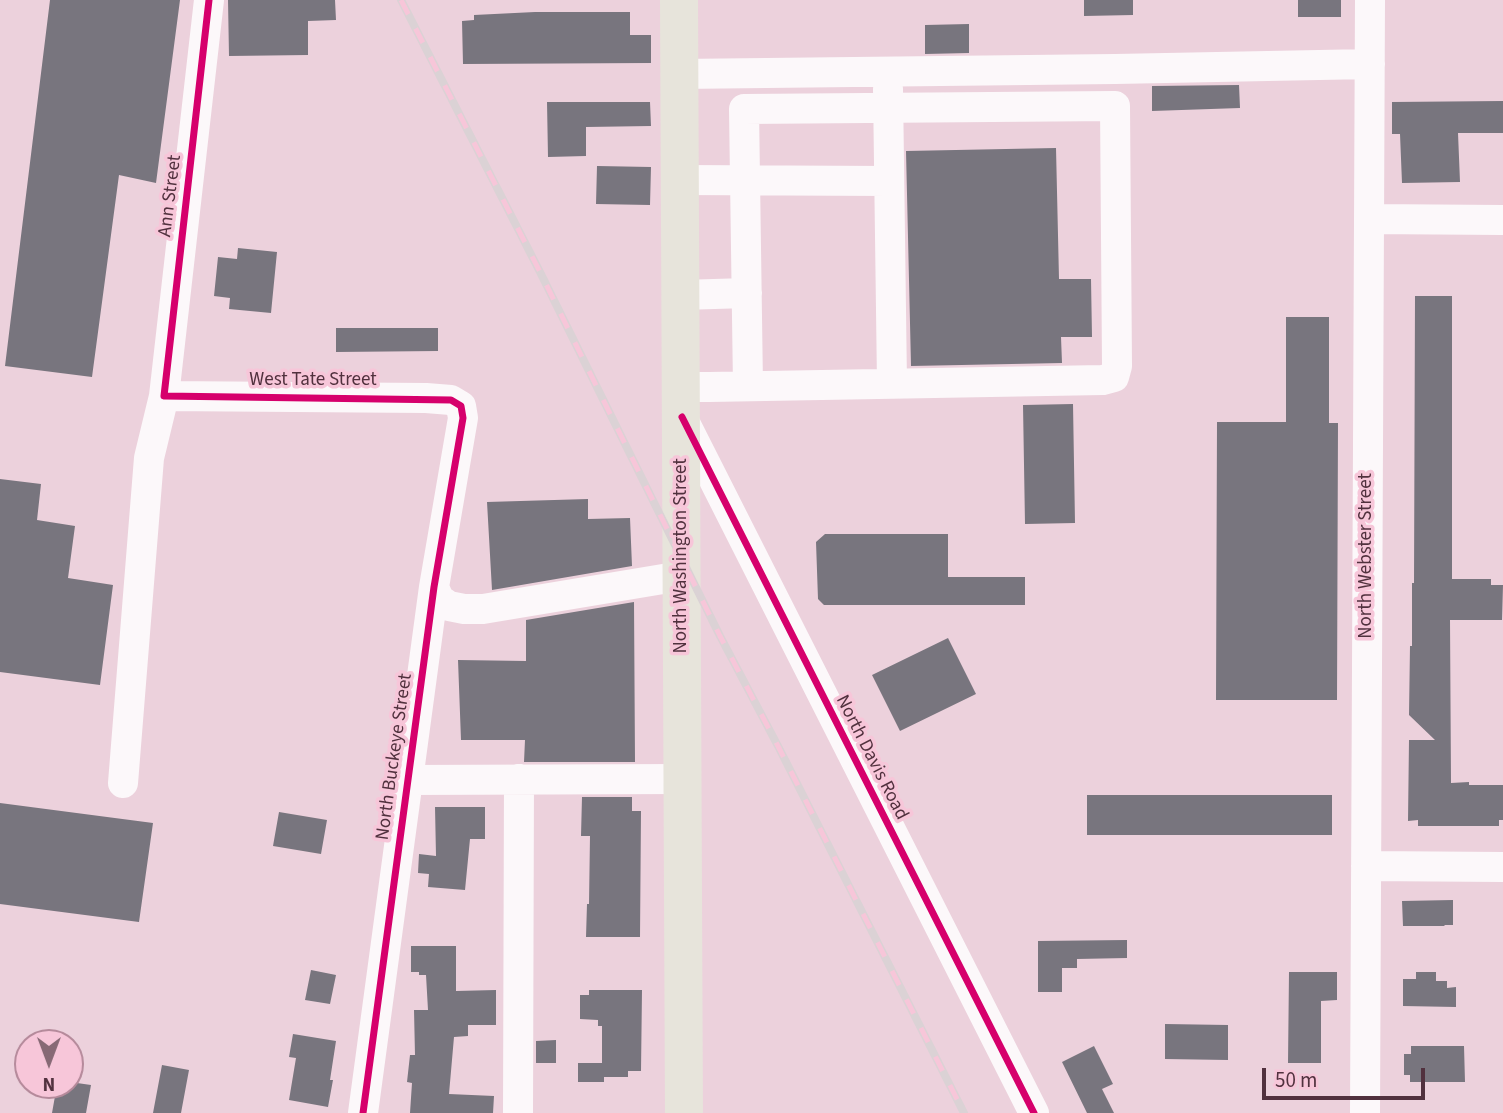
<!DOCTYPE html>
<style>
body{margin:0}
#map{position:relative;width:1503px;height:1113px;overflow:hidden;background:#ecd1dc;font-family:"Source Sans 3",sans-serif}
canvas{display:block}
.north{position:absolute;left:14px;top:1029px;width:70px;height:70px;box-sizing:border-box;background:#f7c6d9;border:2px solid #b58a9b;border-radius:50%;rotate:180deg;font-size:19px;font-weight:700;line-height:28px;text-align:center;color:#51313e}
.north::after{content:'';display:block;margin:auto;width:24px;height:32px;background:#876975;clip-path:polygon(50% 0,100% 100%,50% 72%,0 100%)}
.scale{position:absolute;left:1262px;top:1068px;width:163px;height:32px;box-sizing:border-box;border:4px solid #51313e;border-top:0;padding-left:9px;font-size:21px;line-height:24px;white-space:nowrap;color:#51313e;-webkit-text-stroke:5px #f7c6d9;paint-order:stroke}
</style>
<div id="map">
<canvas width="1503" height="1113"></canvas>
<div class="north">N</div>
<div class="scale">50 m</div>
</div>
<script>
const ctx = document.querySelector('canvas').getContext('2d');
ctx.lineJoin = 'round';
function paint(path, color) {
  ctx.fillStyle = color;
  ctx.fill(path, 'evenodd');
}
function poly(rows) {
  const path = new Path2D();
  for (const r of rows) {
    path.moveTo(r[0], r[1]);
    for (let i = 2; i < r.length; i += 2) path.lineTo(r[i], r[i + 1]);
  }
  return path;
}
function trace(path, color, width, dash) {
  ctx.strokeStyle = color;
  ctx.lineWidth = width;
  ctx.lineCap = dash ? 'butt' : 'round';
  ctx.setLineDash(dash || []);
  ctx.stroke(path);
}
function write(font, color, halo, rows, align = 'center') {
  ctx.font = font + ' "Source Sans 3",sans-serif';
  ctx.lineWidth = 7;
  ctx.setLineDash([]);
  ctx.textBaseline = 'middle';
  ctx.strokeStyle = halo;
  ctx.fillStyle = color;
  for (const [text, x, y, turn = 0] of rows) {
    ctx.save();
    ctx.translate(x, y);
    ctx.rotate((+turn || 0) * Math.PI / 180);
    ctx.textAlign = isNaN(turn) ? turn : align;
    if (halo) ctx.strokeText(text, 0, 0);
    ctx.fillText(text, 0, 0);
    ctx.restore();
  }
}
const building = poly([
 [50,0,180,0,156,183,119,175,92,377,5,366],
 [228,0,335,0,336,20,308,21,308,55,229,56],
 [1084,0,1133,0,1133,15,1084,16],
 [1298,0,1341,0,1341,17,1298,17],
 [535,12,630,12,630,35,651,35,651,63,463,64,462,21,474,20,474,15],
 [969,24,969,53,925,54,925,25],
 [1239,85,1240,108,1152,111,1152,86],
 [1503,101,1503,133,1458,133,1460,182,1402,183,1400,134,1392,134,1392,102],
 [547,102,650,102,651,126,586,127,586,156,548,157],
 [1056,148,1059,279,1091,279,1092,337,1061,337,1062,363,911,366,906,151],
 [597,166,651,167,650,205,596,204],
 [238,248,277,252,271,313,229,309,230,298,214,296,218,257,237,259],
 [1415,296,1452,296,1452,579,1491,579,1491,585,1503,585,1502,620,1450,620,1451,783,1469,782,1469,785,1503,785,1503,820,1499,820,1499,826,1418,826,1418,820,1408,821,1409,740,1435,740,1409,715,1410,646,1412,646,1412,583,1414,583],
 [1286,317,1329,317,1329,423,1338,423,1337,700,1216,700,1217,422,1286,422],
 [336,328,438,328,438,351,336,352],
 [1073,404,1075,523,1025,524,1023,405],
 [0,479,41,484,37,520,75,526,68,578,113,585,100,685,0,672],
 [588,499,588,519,630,518,632,566,492,590,487,502],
 [825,534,948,534,948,577,1025,577,1025,605,824,605,818,599,816,542],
 [634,602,635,762,524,762,525,740,461,740,458,660,526,661,526,620],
 [948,638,976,694,900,731,872,675],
 [1087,795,1332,795,1332,835,1087,835],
 [582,797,632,797,632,811,641,811,640,937,586,937,587,904,589,904,590,836,581,836],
 [0,803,153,823,139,922,0,904],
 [435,807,485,807,485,839,470,839,465,890,428,887,429,874,418,873,419,854,436,856],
 [279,812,327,820,321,854,273,846],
 [1453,900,1453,925,1444,925,1445,926,1403,926,1402,901],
 [1127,940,1127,958,1077,959,1077,968,1062,968,1062,992,1038,992,1038,941],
 [411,946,456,946,456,991,496,990,496,1025,468,1025,468,1036,454,1037,449,1094,494,1096,493,1113,410,1113,412,1083,407,1082,410,1055,415,1055,414,1010,428,1010,426,975,419,975,419,972,411,972],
 [311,970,336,975,330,1004,305,1000],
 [1289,972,1337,972,1337,1000,1321,1001,1321,1063,1288,1063],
 [1416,972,1436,972,1436,981,1447,981,1447,988,1456,987,1456,1007,1403,1006,1403,979,1416,979],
 [589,990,642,990,641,1071,628,1071,628,1077,604,1077,604,1082,578,1082,578,1063,602,1063,602,1026,598,1026,598,1020,580,1019,580,995,589,995],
 [1165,1024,1228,1025,1228,1060,1165,1059],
 [293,1034,336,1041,330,1080,333,1080,328,1107,289,1100,296,1058,289,1057],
 [556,1040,556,1063,536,1063,536,1041],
 [1094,1046,1113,1084,1102,1089,1114,1113,1087,1113,1062,1062],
 [1411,1046,1464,1046,1465,1082,1410,1082,1410,1075,1404,1075,1404,1054,1411,1054],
 [162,1065,189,1070,181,1113,153,1113],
 [70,1082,91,1085,86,1113,52,1113,57,1085,70,1085]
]);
const minor = poly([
 [679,74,1115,69,1370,64],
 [888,89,892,383],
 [680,180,889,181],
 [1369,219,1503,220],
 [681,295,747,293],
 [681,387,709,387,1103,380,1114,377,1117,366,1115,106,744,109,748,386],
 [164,396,426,398,451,400,461,406,463,418,434,587,363,1113],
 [682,417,1034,1113],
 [434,587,439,599,449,606,464,609,483,609,681,576],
 [408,780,682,779],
 [123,783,149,458,164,396,209,0],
 [1366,866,1503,867],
 [518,1113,519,779],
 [1365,1113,1370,0]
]);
const major = poly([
 [679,0,684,1113]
]);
const rail = poly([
 [401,0,541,274,720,636,779,748,964,1113]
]);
const cycleway = poly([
 [209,0,164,396,451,400,461,406,463,418,434,587,363,1113],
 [682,417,1034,1113]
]);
const streetNames = [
 ["Ann Street",171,196,-83],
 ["West Tate Street",313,381],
 ["North Washington Street",682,556,-90],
 ["North Webster Street",1367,556,-90],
 ["North Buckeye Street",395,757,-82],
 ["North Davis Road",871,758,63]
];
paint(building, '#78757e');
trace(minor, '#fcf8fa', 30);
trace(major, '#e7e4db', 38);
trace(rail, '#dbd2d5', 8);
trace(rail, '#f7c6d9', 5, [16]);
trace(cycleway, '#d6006c', 7);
write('19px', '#51313e', '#f7c6d9', streetNames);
</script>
